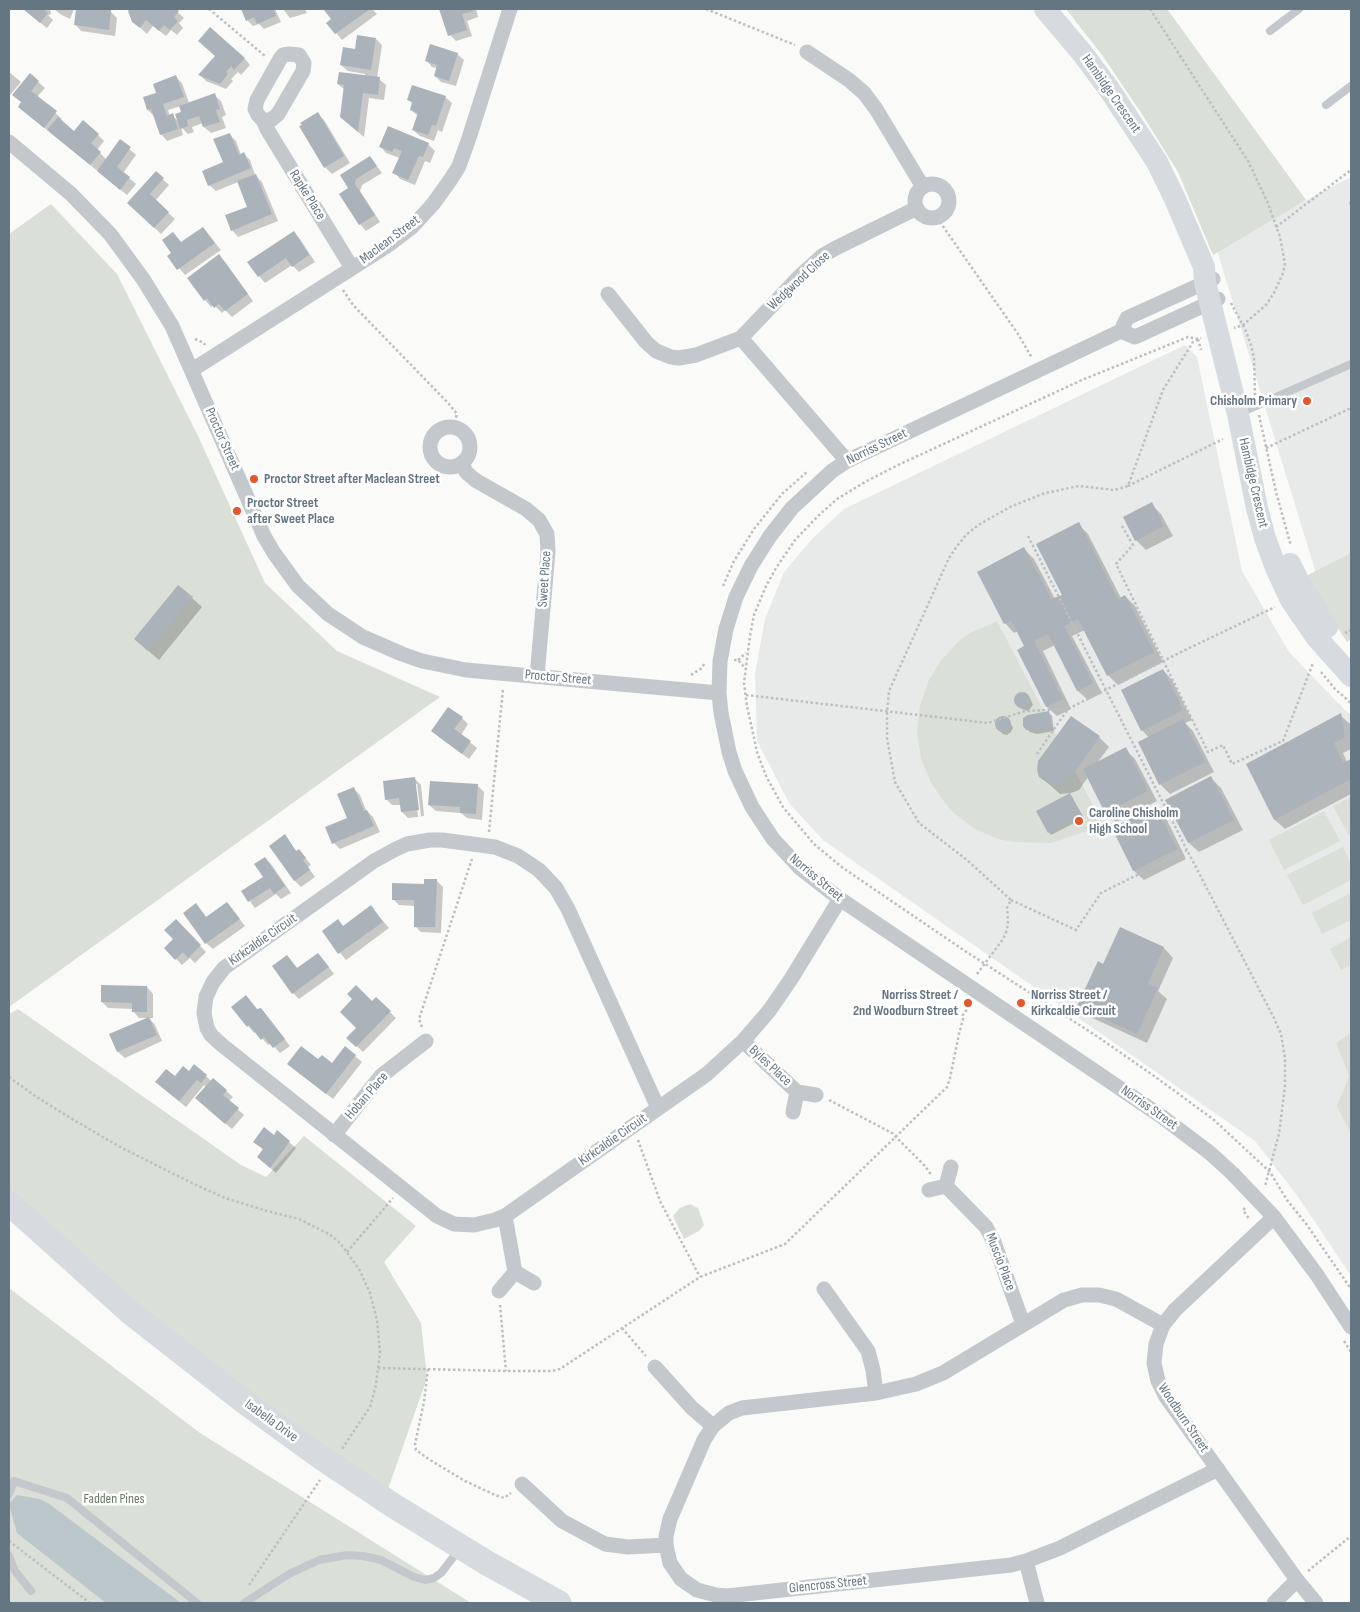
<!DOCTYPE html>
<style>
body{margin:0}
#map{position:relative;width:1360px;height:1612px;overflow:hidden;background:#fafaf8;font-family:"Sofia Sans Condensed",sans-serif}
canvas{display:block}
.frame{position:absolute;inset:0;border:10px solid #657683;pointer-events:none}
</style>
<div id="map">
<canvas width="1360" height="1612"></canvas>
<div class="frame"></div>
</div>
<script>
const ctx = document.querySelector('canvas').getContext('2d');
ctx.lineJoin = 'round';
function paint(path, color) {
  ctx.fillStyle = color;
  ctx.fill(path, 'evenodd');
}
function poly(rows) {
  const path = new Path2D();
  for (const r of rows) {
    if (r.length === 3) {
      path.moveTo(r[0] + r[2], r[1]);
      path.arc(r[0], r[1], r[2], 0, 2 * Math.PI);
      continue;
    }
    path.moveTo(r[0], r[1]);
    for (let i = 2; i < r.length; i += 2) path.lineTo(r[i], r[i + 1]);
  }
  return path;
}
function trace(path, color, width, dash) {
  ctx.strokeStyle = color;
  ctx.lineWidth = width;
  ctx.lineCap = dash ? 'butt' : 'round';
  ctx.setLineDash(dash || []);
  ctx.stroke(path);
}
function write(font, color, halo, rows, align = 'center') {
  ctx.font = font + ' "Sofia Sans Condensed",sans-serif';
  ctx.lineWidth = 5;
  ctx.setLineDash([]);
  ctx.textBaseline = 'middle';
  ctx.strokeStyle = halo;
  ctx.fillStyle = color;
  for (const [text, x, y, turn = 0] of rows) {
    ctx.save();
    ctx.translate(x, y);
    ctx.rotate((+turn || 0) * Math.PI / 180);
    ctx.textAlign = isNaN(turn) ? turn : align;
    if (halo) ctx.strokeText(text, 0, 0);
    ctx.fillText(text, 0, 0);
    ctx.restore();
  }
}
const built = poly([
 [1351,177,1351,555,1316,573,1216,247],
 [1185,345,1197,357,1242,571,1289,652,1343,708,1351,715,1351,1276,1299,1198,1255,1141,823,840,789,803,757,741,755,674,765,619,784,572,813,538,844,509]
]);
const green = poly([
 [1066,9,1167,9,1306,200,1213,255,1178,172,1140,111,1102,55],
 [51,204,117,274,198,436,265,583,337,651,440,697,9,1007,9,234],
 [1351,553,1351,639,1347,642,1304,577],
 [997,621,1101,821,1087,831,1051,843,1013,842,998,839,975,829,954,813,945,803,930,781,921,758,917,731,920,706,928,682,940,662,957,643,968,634],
 [1351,797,1351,835,1349,836,1333,806],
 [1324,811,1340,841,1284,870,1269,840],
 [1343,847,1351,864,1351,880,1303,905,1287,875],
 [1351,893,1351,920,1322,934,1312,913],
 [1351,937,1351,965,1341,970,1330,949],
 [18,1009,241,1165,266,1177,304,1136,416,1226,384,1262,421,1323,427,1378,388,1489,256,1399,107,1278,9,1189,9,1014],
 [1351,1033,1351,1134,1337,1106,1349,1076,1336,1043],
 [690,1204,698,1208,704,1225,699,1231,684,1239,673,1216,680,1208],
 [9,1288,200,1433,471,1603,9,1603]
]);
const water = poly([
 [17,1495,39,1499,48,1503,181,1603,106,1603,17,1533,9,1504]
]);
const shadow = poly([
 [23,9,50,9,51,14,48,15,53,20,47,28],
 [54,9,74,9,70,19,60,14],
 [77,9,100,9,111,12,117,18,115,36,81,31,75,24],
 [132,9,174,9,184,18,179,23,183,28,177,35,171,30,166,36,153,26,147,34,133,21],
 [242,9,275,9,281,22,264,29,259,24,253,26,247,20],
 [283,9,305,9,307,13,290,18],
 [327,9,372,9,377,14,342,40,328,23,333,20,326,10],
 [440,9,476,9,478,17,467,21,472,36,456,41,450,35],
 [376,39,382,45,377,78,379,79,386,85,384,100,369,98,364,137,348,123,345,90,338,84,365,76,365,74,348,71,341,65,356,50],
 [457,54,464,60,456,86,441,82,435,76,437,68,432,67,426,60],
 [244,58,250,65,241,75,238,72,231,79,233,81,226,89,206,81,200,75],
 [9,72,21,82,10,95,9,93],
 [30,75,45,88,37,97,62,119,60,121,74,133,98,135,104,141,97,150,107,160,120,141,136,155,123,173,136,184,127,195,19,107,22,103],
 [176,77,182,83,189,103,214,95,221,101,226,115,222,117,226,128,211,133,204,127,203,123,192,127,194,132,188,134,181,127,183,135,167,141,161,134,154,116,148,110,158,94],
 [181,106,183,113,179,122,172,115,170,116,168,110],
 [445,97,452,103,442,132,438,130,434,141,420,136,413,130,418,116,411,110,413,104,409,100],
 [317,114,324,120,350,163,332,174,325,167,300,127],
 [388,127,428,144,435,151,430,163,425,161,415,185,400,179,394,172,400,158,386,153,380,146],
 [229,134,236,141,241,155,244,154,250,160,255,175,262,182,278,221,238,237,232,230,248,207,238,182,216,191,209,185,225,162],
 [370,157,382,173,362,185,360,191,380,222,366,231,360,224,350,188],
 [156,173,169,185,155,201,175,219,161,234,135,209],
 [203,228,221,250,185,275,169,256,182,243],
 [294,232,300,239,315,262,299,272,292,265,265,283,259,276],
 [219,256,225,262,253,301,232,317,225,310,222,313,214,305,211,307,205,300],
 [1151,504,1161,514,1173,536,1146,550,1136,540],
 [1078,524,1088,534,1121,598,1125,596,1135,606,1163,662,1118,685,1108,675,1085,630,1072,636,1102,693,1088,700,1078,691,1055,645,1043,651,1071,709,1057,716,1047,707,1019,650,1026,647,1018,631,1014,633,1005,623,1024,549,1034,559,1055,599,1064,595],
 [192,598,202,607,159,660,145,648],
 [1163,670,1172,680,1192,720,1185,723,1193,731,1214,772,1170,794,1160,784,1149,738,1142,730],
 [1023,693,1030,698,1033,705,1030,709,1027,711,1020,708,1015,701,1018,694],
 [1049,713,1052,716,1054,731,1037,734,1030,732,1024,726],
 [1340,715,1350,724,1351,732,1351,749,1343,753,1347,762,1351,761,1351,794,1285,829,1275,820,1247,765],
 [1002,717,1010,722,1013,728,1011,732,1007,735,1003,734,996,727,997,721],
 [462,718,468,724,461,735,477,748,469,759,439,737,433,731],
 [1099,737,1109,747,1097,763,1125,749,1135,759,1157,801,1116,822,1106,812,1088,777,1079,790,1071,793,1060,794,1040,776],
 [1211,778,1221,788,1243,830,1199,852,1189,843,1167,800],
 [415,779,421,785,424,816,408,818,402,812,401,805,392,805,386,799],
 [415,784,417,784,421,816,418,817],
 [477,785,484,792,482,820,467,818,461,813,436,811,429,805],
 [354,789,360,795,366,810,373,817,380,832,340,849,334,843,348,818],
 [1070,795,1084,818,1051,835,1049,832],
 [1156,808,1166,818,1186,859,1144,880,1134,871,1114,829],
 [285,836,297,852,299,850,311,865,308,867,315,877,301,887,295,881,270,846],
 [265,858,271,864,291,893,281,899,276,894,255,908,243,892,264,877],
 [436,880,443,887,441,933,421,932,415,926,415,906,399,905,393,899],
 [227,903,245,926,213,949,206,943,196,905,207,918],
 [371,907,389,928,346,960,323,932,338,921,344,927],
 [176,921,206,952,195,963,190,958,182,965,166,948,175,940],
 [1120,928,1164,948,1173,958,1158,991,1167,999,1147,1043,1088,1016,1078,1006,1104,965],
 [287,957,298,969,324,961,334,974,299,999,293,993],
 [147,987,153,994,153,1018,139,1018,133,1011,133,1009,108,1008,102,1002],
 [376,999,396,1018,363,1052,348,1038,357,1028],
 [232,1007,258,1010,261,1009,290,1046,280,1053,271,1043,268,1045,256,1031,254,1033],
 [149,1018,155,1025,162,1041,125,1058,118,1052,111,1035],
 [345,1048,362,1062,333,1099,295,1070,319,1061,332,1065],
 [190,1072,206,1076,211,1081,213,1079,233,1097,229,1101,244,1115,232,1129,203,1104,206,1087,204,1085,186,1107,163,1088,175,1078],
 [277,1132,296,1148,276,1173,258,1157,264,1150,254,1141,274,1136]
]);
const building = poly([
 [23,9,43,9,48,13,40,23],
 [76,9,111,10,109,30,74,25],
 [130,9,176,9,179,11,174,17,178,21,170,30,164,25,159,31,146,20,140,28,132,22,128,11],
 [241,9,273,9,276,16,257,24,254,17,246,21],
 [325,9,370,9,335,34,326,23,331,19,324,10],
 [439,9,472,9,473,11,462,14,467,30,448,36],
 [210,27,245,58,234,70,231,66,226,72,228,74,220,84,198,75,215,56,198,41],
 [357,35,376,38,371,70,340,65,343,47,355,49],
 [430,44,458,53,449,81,434,76,437,65,425,61],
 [339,72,380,77,378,95,363,93,358,132,340,117,344,85,337,84],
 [30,73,39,81,31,91,57,111,44,128,18,107,21,102,12,95],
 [176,75,184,97,163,104,167,116,173,113,178,129,160,135,151,109,147,110,143,97,156,93,153,84],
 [412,85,446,96,436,126,432,125,428,135,412,130,418,113,410,110,412,102,407,100],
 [215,93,220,109,216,110,220,122,203,127,199,116,187,120,188,126,180,129,175,114,181,112,179,106],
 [318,112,344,156,324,168,299,126,302,125,300,123],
 [58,117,74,131,83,120,99,134,91,143,101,152,90,165,47,130],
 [388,126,429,143,423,157,419,156,408,180,392,173,402,151,394,148,392,152,379,147],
 [230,133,239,155,244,152,251,168,208,186,202,171,223,162,213,139],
 [120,139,131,147,117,167,130,177,120,190,97,171],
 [370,156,377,166,356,179,355,184,375,215,359,225,339,194,348,188,340,175],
 [156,171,164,178,150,194,169,212,154,228,127,203],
 [256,174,272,214,231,231,225,215,247,207,237,181],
 [203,227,215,243,177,270,167,256,171,253,162,240,173,232,181,242],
 [294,231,309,255,292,267,286,258,258,277,247,262],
 [219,254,248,294,225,311,219,304,214,308,207,298,204,301,187,278],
 [1152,502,1164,526,1135,541,1123,517],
 [1079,522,1118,599,1125,595,1154,652,1107,676,1078,619,1064,626,1093,683,1077,691,1048,634,1034,641,1063,699,1046,707,1017,650,1024,646,1011,620,1004,624,977,572,1024,547,1051,599,1062,595,1036,544],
 [178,585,193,597,148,651,134,639],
 [1163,669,1183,710,1141,731,1121,690],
 [1022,700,8],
 [448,707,463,717,454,729,471,741,462,754,431,731],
 [1049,711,1052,728,1033,731,1026,730,1023,726,1023,718,1028,715],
 [1341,713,1345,737,1334,743,1343,763,1351,759,1351,779,1274,820,1246,764],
 [1003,724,8],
 [1071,716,1100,736,1069,780,1061,784,1049,784,1039,777,1037,770,1038,761],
 [1183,719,1205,762,1159,785,1138,742],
 [1126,747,1148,791,1105,813,1083,769],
 [1211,776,1234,820,1188,843,1165,800],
 [415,777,419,810,401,812,399,798,385,800,383,781],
 [430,781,478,784,476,814,460,813,460,807,428,805],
 [354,787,364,811,367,810,374,826,332,844,325,827,347,818,337,794],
 [1070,793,1082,815,1048,833,1036,811],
 [1156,806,1177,849,1133,871,1112,828],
 [285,834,296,851,299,849,306,858,303,860,310,870,294,881,269,846],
 [265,857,285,886,274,894,270,888,248,902,241,891,263,877,254,864],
 [424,879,437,879,435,927,414,927,414,900,392,900,392,883,424,884],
 [227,902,240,919,205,944,183,913,196,903,206,917],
 [371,905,383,922,338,954,322,931,338,919,343,926],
 [176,919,201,945,188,958,183,952,175,960,164,948,173,939,164,930],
 [1120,927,1164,947,1148,984,1158,988,1137,1034,1077,1006,1098,961,1103,964],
 [318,953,329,967,292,994,272,966,287,955,297,968],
 [101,985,147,986,147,1012,132,1012,132,1003,101,1002],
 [356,985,372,1001,376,997,391,1011,356,1047,346,1038,356,1028,340,1012,352,999,347,994],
 [246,995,257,1009,261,1008,285,1039,273,1048,264,1037,261,1040,249,1025,247,1027,231,1007],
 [149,1017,157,1035,117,1052,109,1034],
 [301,1046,318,1059,322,1055,332,1063,345,1046,356,1055,326,1094,287,1064],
 [194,1064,207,1075,201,1083,197,1080,179,1101,155,1082,166,1069,175,1076,183,1066,189,1071],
 [213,1078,227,1090,223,1095,239,1108,225,1124,195,1098],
 [264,1127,274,1135,277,1130,290,1141,270,1168,257,1157,263,1149,253,1142]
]);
const path = poly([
 [209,9,265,56],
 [706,9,795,45],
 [1150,9,1248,161,1267,201,1280,237,1285,264,1283,273,1274,293,1266,305,1243,325,1234,328],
 [1350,202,1351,205],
 [939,217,940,222,1018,334,1032,358],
 [1276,227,1351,170],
 [343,290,353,305,449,404,457,414,453,428],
 [1231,303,1245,329,1251,345,1254,358,1255,395],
 [195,339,204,343,205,345],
 [1198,339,1188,337,1082,380,898,465,865,482,837,499,818,516,795,540,776,568,766,586,754,615,750,636,744,683,747,706,757,752,766,776,783,807,814,844,843,868,962,949,1098,1037,1157,1078,1214,1120,1270,1172,1287,1200,1307,1225,1351,1289],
 [1198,339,1201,350],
 [1259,415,1276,492,1291,546],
 [1266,448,1351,408],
 [1128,486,1223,439],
 [1122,526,1133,545,1116,564,1208,752,1223,745,1232,764,1283,741,1313,663],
 [1028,536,1187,850],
 [723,586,734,561,754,529,782,494,808,471],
 [1345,632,1347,633,1351,630],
 [734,660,738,660,746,669],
 [738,660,746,653],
 [1321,672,1335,689,1351,703],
 [691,675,702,668,705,662],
 [746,695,988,723,1025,711,1068,709],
 [1037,754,1068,709,1181,652,1275,607],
 [489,832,503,689],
 [1011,900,1076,930,1101,893,1187,850,1274,1018,1281,1034,1285,1058,1285,1086,1279,1134,1265,1186],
 [977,974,1003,939,1007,930,1008,921,1007,908,1011,900,967,860,919,823,895,782,887,738,887,712,889,691,949,558,957,546,967,534,980,524,1010,507,1045,493,1079,486,1114,490,1128,486,1163,390,1193,342,1201,338],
 [422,1027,419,1019,472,859],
 [9,1077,35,1096,77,1122,122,1148,194,1184,225,1198,267,1211,299,1219,329,1234,340,1243,359,1269,370,1293,377,1320,380,1352,376,1385,370,1407,342,1449],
 [829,1100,892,1133,925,1166,932,1176],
 [638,1140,660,1201,700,1277],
 [1245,1208,1243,1210,1249,1219],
 [347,1252,393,1198],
 [500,1305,506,1371],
 [622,1328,646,1356],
 [1344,1341,1351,1352],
 [378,1368,506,1371,552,1371,560,1369,700,1277,785,1244,947,1087,950,1078,959,1034,963,1019,962,1016,971,1004],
 [428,1369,424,1402,415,1444,416,1450,430,1460,465,1481,495,1495,504,1498,511,1493],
 [9,1541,90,1603],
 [1308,1571,1351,1536],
 [249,1585,320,1480]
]);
const lane = poly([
 [1270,31,1299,9],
 [1326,105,1351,86],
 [1240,413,1351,364],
 [9,1494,14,1481,67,1498,197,1603],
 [9,1556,15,1571,31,1591],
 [244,1603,289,1574,319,1560,347,1555,363,1556,381,1560,414,1577,425,1580,434,1578,441,1573,458,1551]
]);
const street = poly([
 [807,52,849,80,864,93,876,109,923,187],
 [263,120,271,120,278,114,303,71,304,63,299,55,289,54,283,55,280,59,257,100,255,109,258,115,263,120,267,129,352,268],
 [9,142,71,194,110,234,143,279,172,326,264,536,274,553,298,586,328,614,363,637,402,654,422,661,466,670,719,693],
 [932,201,17],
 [1213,279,1127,318,1121,331,847,461,832,471,792,508,770,536,751,566,736,597,726,629,720,661,719,693,721,713,729,752,735,771,752,807,773,839,800,868,840,899,1161,1116,1210,1153,1232,1173,1274,1217,1317,1275,1351,1327],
 [608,294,646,342,656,351,671,357,679,358,696,355,741,338,801,275,822,256,834,249,917,208],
 [1121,331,1135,337,1218,299],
 [741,338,847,461],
 [192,370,387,246,412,227,433,204,451,179,459,166,469,138,510,9],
 [450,447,20],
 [462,463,466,472,475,480,526,509,539,520,547,534,548,552,537,676],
 [743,1041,797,1092,816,1095],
 [658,1108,568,909,556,888,539,870,518,856,495,847,442,840,430,840,407,844,396,849,374,861,224,968,213,982,206,997,204,1013,207,1028,211,1035,222,1045,437,1216,454,1224,474,1225,495,1220,505,1216,633,1126,707,1074,743,1041,769,1011,791,979,840,899],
 [793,1112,797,1092],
 [334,1135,381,1076,426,1041],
 [951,1167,946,1186,986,1227,994,1242,1023,1324],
 [929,1190,946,1186],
 [505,1216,515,1272,534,1283],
 [1274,1217,1175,1310,1163,1325,1156,1344,1154,1363,1158,1381,1166,1397,1297,1580,1316,1603],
 [824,1289,868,1351,873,1370,876,1393],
 [499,1291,515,1272],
 [1163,1325,1116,1299,1099,1295,1082,1295,1064,1300,943,1373,916,1384,876,1393,742,1408,729,1413,713,1426,704,1440,670,1519,666,1536,666,1545,670,1563,681,1579,697,1590,716,1595,727,1596,1011,1565,1026,1561,1060,1548,1218,1469],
 [655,1367,692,1408,713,1426],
 [522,1484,562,1521,605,1544,628,1547,666,1545],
 [1026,1561,1037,1603],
 [1274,1603,1297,1580]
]);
const secondary = poly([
 [1045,9,1083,54,1109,89,1157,162,1175,199,1204,267,1205,282,1238,414,1257,508,1265,538,1276,568,1291,600,1317,638,1351,676],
 [1290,564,1298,580,1327,627]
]);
const primary = poly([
 [9,1203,131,1313,246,1403,319,1456,394,1506,487,1563,559,1603]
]);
const markers = [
 [1307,401,5,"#e4572e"],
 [254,479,5,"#e4572e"],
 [237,511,5,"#e4572e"],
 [1079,821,5,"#e4572e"],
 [968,1003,5,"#e4572e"],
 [1021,1003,5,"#e4572e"]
];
const streetNames = [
 ["Hambidge Crescent",1111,94,55],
 ["Rapke Place",307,195,58],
 ["Maclean Street",390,240,-37],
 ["Wedgwood Close",799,281,-43],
 ["Proctor Street",222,439,66],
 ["Norriss Street",877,447,-26],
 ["Hambidge Crescent",1253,483,77],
 ["Sweet Place",545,579,-86],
 ["Proctor Street",558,678,5],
 ["Norriss Street",816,878,40],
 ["Kirkcaldie Circuit",263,940,-35],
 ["Byles Place",770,1066,43],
 ["Hoban Place",367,1096,-49],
 ["Norriss Street",1149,1108,35],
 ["Kirkcaldie Circuit",613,1140,-35],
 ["Muscio Place",1000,1262,69],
 ["Woodburn Street",1183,1418,56],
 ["Isabella Drive",271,1421,36],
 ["Glencross Street",828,1585,-6]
];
const poiNames = [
 ["Chisholm Primary",1297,401,"right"],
 ["Proctor Street after Maclean Street",264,479],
 ["Proctor Street",247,503],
 ["after Sweet Place",247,519],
 ["Caroline Chisholm",1089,813],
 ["High School",1089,829],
 ["Norriss Street /",958,995,"right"],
 ["2nd Woodburn Street",958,1011,"right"],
 ["Norriss Street /",1031,995],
 ["Kirkcaldie Circuit",1031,1011]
];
const parkNames = [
 ["Fadden Pines",114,1499]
];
paint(built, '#e8e9e9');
paint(green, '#dadfd7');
paint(water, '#bbc7cb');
paint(shadow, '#0003');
paint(building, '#aab3b9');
trace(path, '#bbbfc2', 2.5, [2.5, 2.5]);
trace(lane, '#c3c8cc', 8);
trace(street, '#c3c8cc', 15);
trace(secondary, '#d6dbdf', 22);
trace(primary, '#d6dbdf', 25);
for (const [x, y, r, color] of markers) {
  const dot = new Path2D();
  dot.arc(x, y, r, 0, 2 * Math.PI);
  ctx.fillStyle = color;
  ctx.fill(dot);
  trace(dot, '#fff', 2);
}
write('14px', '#657683', '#fff', streetNames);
write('bold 14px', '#657683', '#fff', poiNames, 'left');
write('14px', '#687a64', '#fff', parkNames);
</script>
